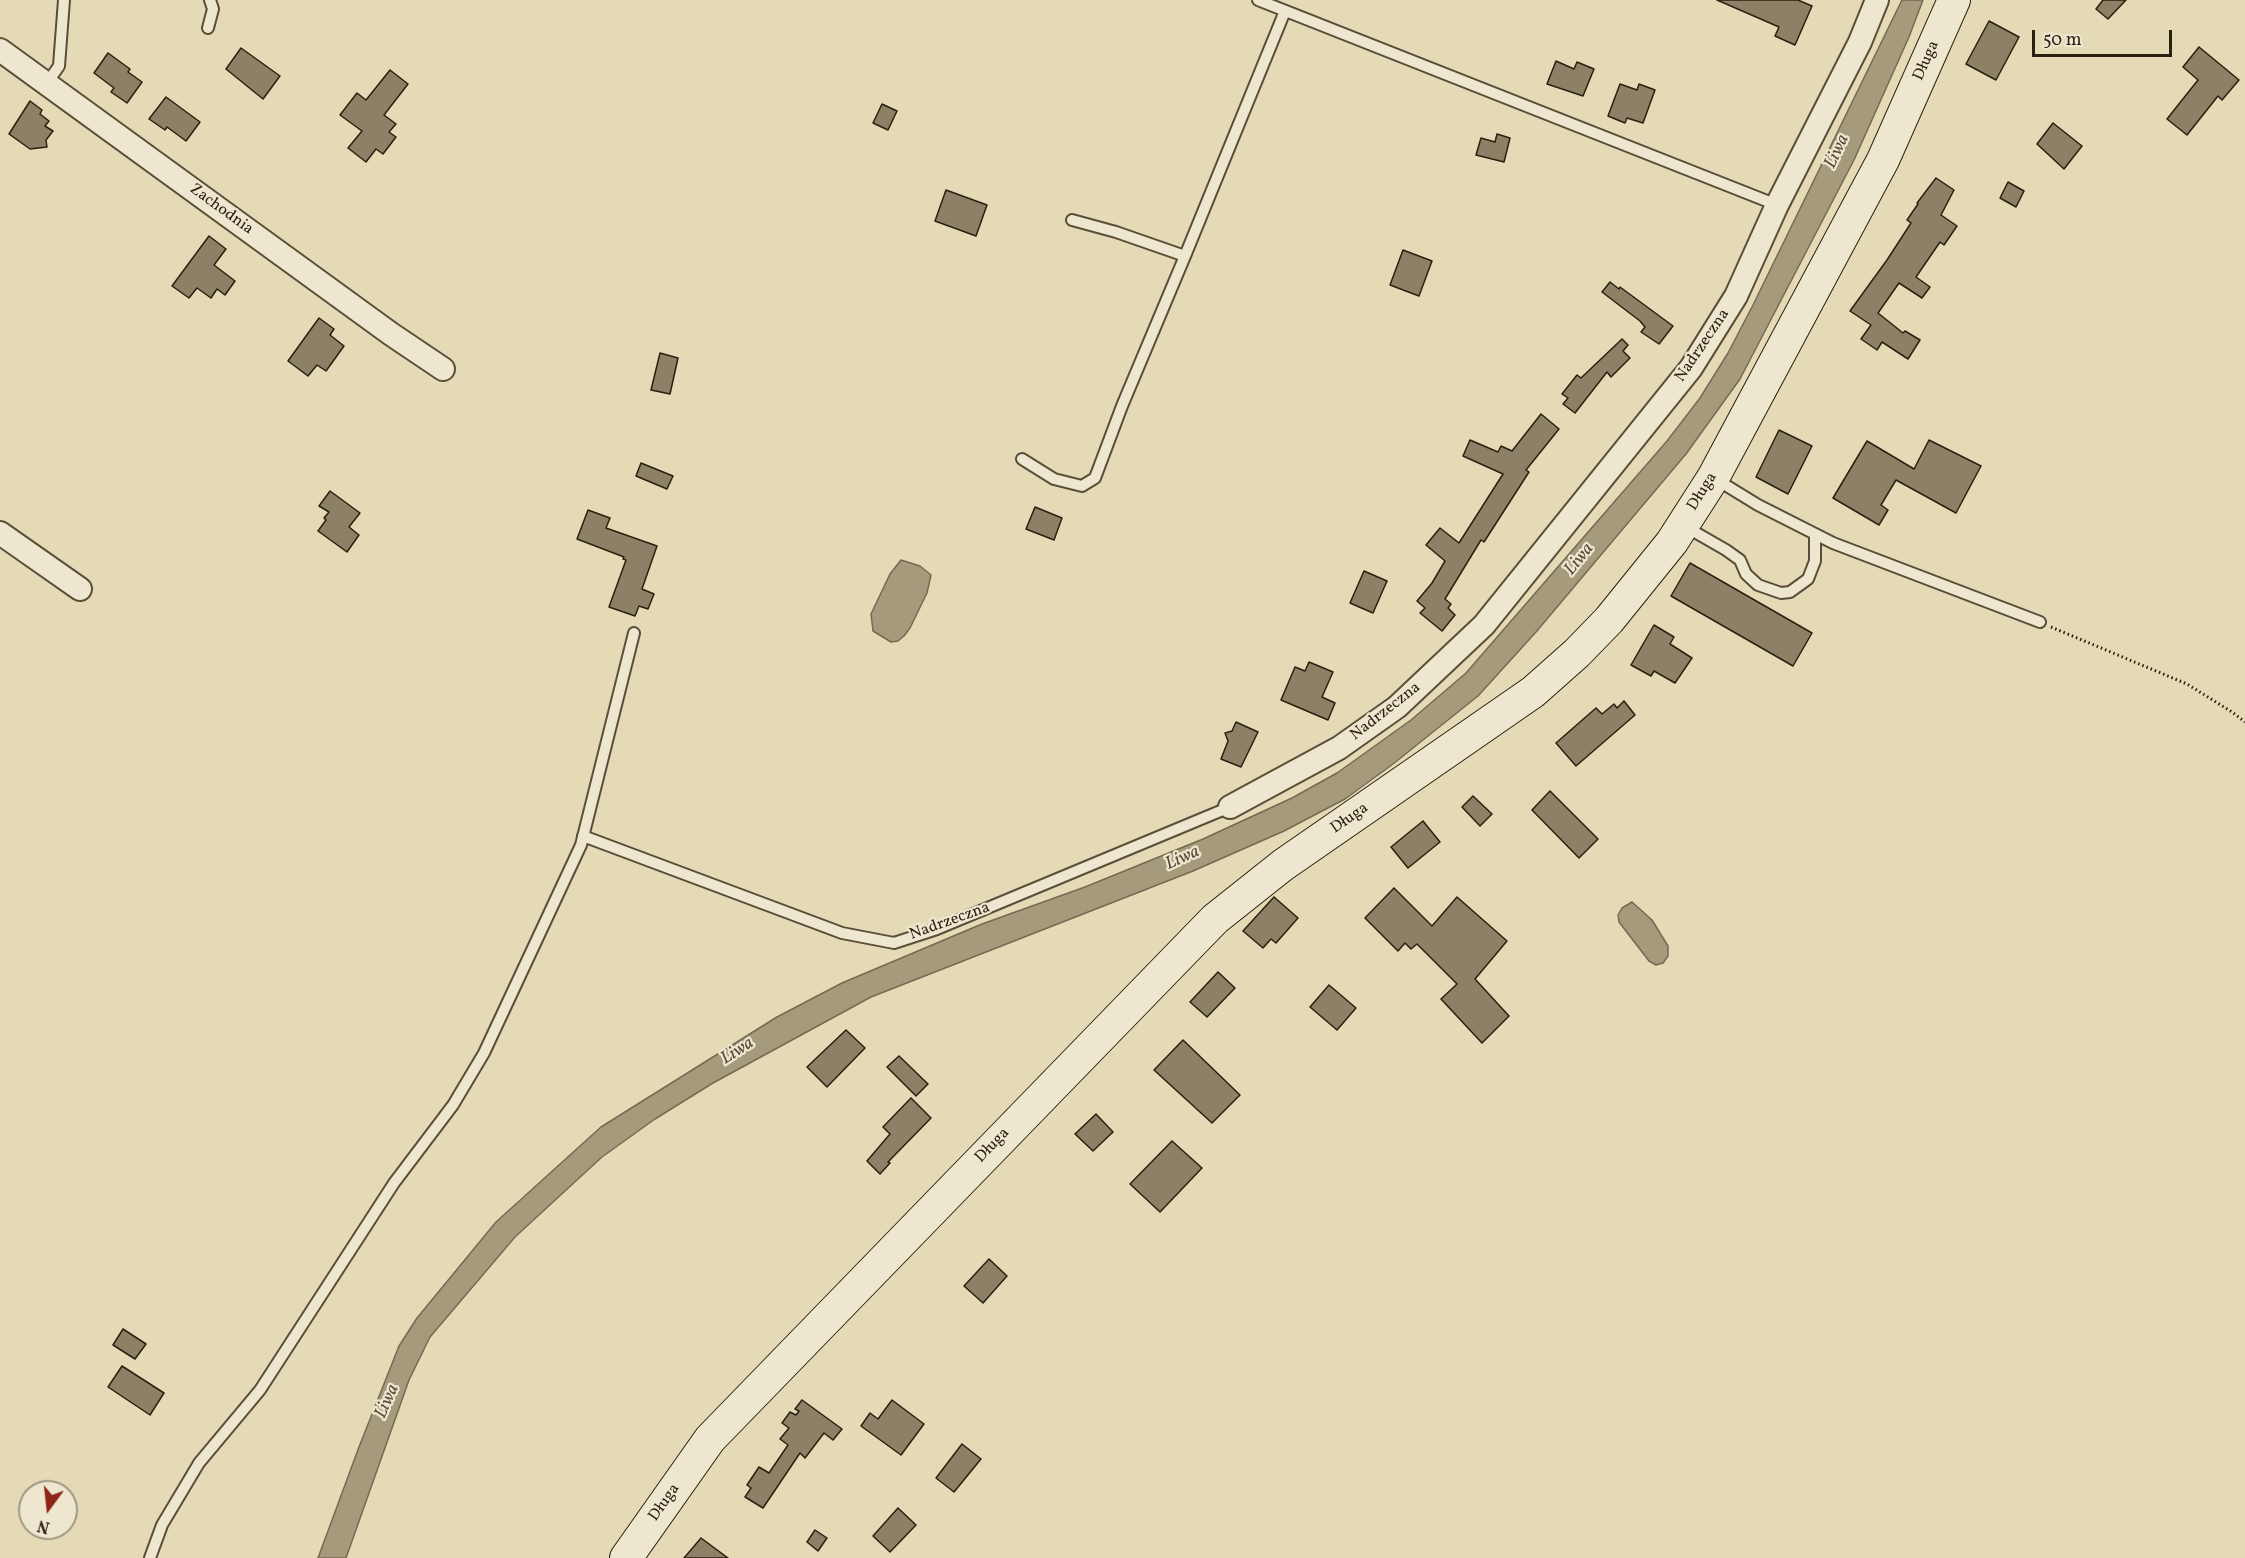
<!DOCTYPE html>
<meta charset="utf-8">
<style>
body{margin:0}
#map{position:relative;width:2245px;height:1558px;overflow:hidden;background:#e5dab6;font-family:Vollkorn,serif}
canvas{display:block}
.north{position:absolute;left:18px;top:1480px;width:60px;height:60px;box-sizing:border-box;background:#eee7d0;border:2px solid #a09783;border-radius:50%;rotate:195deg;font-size:16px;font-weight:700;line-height:24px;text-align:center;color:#2b1f0f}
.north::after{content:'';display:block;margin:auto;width:21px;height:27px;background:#8f2418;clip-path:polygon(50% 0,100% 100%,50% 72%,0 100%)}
.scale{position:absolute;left:2032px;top:30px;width:140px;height:27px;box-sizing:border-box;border:3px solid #2b1f0f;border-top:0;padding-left:8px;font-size:18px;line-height:21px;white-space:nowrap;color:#2b1f0f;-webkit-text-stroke:4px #eee7d0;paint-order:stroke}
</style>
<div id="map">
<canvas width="2245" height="1558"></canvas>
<div class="north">N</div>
<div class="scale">50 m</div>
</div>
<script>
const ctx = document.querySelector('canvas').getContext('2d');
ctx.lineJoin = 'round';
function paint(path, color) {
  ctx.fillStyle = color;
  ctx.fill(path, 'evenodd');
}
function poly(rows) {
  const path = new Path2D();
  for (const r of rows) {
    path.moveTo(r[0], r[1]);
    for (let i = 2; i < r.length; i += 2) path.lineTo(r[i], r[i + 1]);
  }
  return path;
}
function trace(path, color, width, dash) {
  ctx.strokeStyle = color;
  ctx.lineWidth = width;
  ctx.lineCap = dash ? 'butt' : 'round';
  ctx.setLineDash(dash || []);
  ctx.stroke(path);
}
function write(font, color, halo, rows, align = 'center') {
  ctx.font = font + ' Vollkorn,serif';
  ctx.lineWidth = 4.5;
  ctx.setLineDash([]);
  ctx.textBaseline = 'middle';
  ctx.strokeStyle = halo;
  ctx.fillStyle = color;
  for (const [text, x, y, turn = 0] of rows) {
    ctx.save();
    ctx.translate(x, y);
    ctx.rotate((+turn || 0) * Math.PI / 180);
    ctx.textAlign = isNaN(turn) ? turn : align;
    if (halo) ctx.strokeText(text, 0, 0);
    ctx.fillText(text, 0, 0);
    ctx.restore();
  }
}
const water = poly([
 [1902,0,1923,0,1909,37,1854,160,1740,379,1686,454,1536,632,1478,696,1393,764,1345,799,1284,831,1193,871,871,997,713,1083,655,1119,602,1157,515,1237,430,1337,409,1380,346,1558,318,1558,359,1447,399,1346,417,1318,496,1222,601,1127,777,1017,842,983,982,924,1085,887,1203,839,1292,798,1337,773,1411,720,1466,673,1667,441,1700,398,1728,353,1753,305,1902,0],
 [901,560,920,566,931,575,927,593,910,628,904,636,898,641,891,642,873,631,871,614,890,574,901,560],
 [1632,902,1652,920,1668,946,1668,956,1663,963,1656,965,1649,961,1619,922,1618,915,1622,908,1632,902]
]);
const building = poly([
 [1717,0,1798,0,1812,6,1795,45,1775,36,1779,27,1717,0],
 [2103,0,2126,0,2108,19,2096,9,2103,0],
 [1989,21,2019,37,1996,80,1966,64,1989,21],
 [2199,47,2239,80,2222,100,2218,96,2187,135,2167,119,2198,80,2183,67,2199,47],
 [241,48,280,76,263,99,226,69,241,48],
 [108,53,130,69,128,72,142,82,127,103,111,92,114,88,94,73,108,53],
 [1556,61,1574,69,1577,62,1594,69,1583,96,1547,84,1556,61],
 [390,70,408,84,384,115,396,124,389,132,396,137,383,154,376,149,366,162,348,148,362,131,340,115,357,93,366,100,390,70],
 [1620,84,1637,90,1639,84,1655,90,1643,123,1627,118,1625,123,1608,116,1620,84],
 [166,97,200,122,186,141,167,127,165,130,149,119,166,97],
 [30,101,42,110,40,114,49,121,45,126,53,131,46,140,47,147,30,149,9,134,30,101],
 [882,104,897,111,888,130,873,123,882,104],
 [2053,123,2082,146,2064,169,2037,144,2053,123],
 [1497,134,1510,138,1504,162,1476,155,1481,138,1495,142,1497,134],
 [1936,178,1954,190,1941,215,1957,226,1944,245,1940,242,1916,277,1930,287,1922,298,1899,283,1878,313,1903,333,1905,331,1920,340,1908,359,1882,342,1877,350,1861,339,1871,325,1850,311,1887,260,1911,223,1907,220,1918,204,1917,203,1936,178],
 [2008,182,2024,191,2016,207,2000,198,2008,182],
 [946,190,987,205,976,236,935,221,946,190],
 [209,236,226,249,214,265,235,281,225,295,217,289,211,298,197,288,189,298,172,286,209,236],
 [1403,250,1432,261,1419,296,1390,285,1403,250],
 [1610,282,1619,289,1620,287,1673,326,1659,344,1641,332,1645,327,1640,321,1602,292,1610,282],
 [319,318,334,329,330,335,344,346,326,371,317,365,308,376,288,361,319,318],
 [1622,339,1628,345,1623,351,1630,358,1611,377,1607,372,1575,413,1563,404,1568,398,1562,394,1577,375,1581,378,1622,339],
 [660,353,678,358,670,394,651,390,660,353],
 [1541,414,1559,429,1526,470,1529,472,1484,542,1481,540,1445,599,1451,604,1448,608,1455,615,1442,631,1420,613,1425,608,1417,601,1432,583,1445,561,1426,545,1440,528,1459,543,1503,474,1463,456,1470,440,1498,452,1501,446,1512,451,1541,414],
 [1779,430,1812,446,1788,494,1756,477,1779,430],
 [1929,440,1981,466,1956,513,1896,480,1881,505,1888,510,1879,525,1833,498,1867,441,1914,469,1929,440],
 [641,463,673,476,667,489,636,476,641,463],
 [330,491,360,513,349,527,359,535,347,552,318,531,326,520,324,518,329,512,319,506,330,491],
 [1035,507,1062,518,1054,540,1026,529,1035,507],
 [588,510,610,518,606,528,657,546,642,589,654,594,648,609,639,606,635,616,609,607,626,560,623,559,624,557,577,539,588,510],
 [1690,563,1812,633,1793,666,1671,596,1690,563],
 [1364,571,1387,581,1373,613,1350,603,1364,571],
 [1654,625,1674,637,1670,644,1692,658,1675,683,1654,671,1651,676,1631,665,1654,625],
 [1309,662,1333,672,1322,697,1335,703,1328,720,1281,700,1295,667,1305,671,1309,662],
 [1624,701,1635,715,1576,766,1556,743,1596,708,1602,714,1614,704,1617,708,1624,701],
 [1236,722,1258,732,1241,767,1221,759,1228,741,1225,733,1232,731,1236,722],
 [1550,791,1598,839,1579,858,1532,810,1550,791],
 [1473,796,1492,814,1480,826,1462,807,1473,796],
 [1423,821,1440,842,1408,868,1391,847,1423,821],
 [1394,888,1432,926,1457,897,1507,941,1475,979,1509,1016,1482,1043,1441,999,1457,984,1417,944,1411,949,1405,943,1398,951,1365,918,1394,888],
 [1274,897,1298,918,1276,943,1271,939,1263,948,1243,931,1274,897],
 [1218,972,1235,988,1207,1017,1190,1002,1218,972],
 [1329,985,1356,1008,1337,1030,1310,1007,1329,985],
 [846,1030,865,1048,827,1087,807,1067,846,1030],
 [1183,1040,1240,1095,1212,1123,1154,1070,1183,1040],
 [899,1056,928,1084,916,1096,887,1067,899,1056],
 [911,1098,931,1118,888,1162,890,1163,880,1174,867,1161,890,1134,883,1127,911,1098],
 [1096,1114,1113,1132,1093,1151,1075,1134,1096,1114],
 [1172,1141,1202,1168,1160,1212,1130,1184,1172,1141],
 [989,1259,1007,1276,983,1303,964,1286,989,1259],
 [123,1329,146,1344,135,1359,113,1345,123,1329],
 [122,1366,164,1393,150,1415,108,1387,122,1366],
 [802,1400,842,1429,833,1440,824,1433,805,1458,800,1453,763,1508,745,1497,751,1488,747,1485,759,1467,769,1473,788,1445,780,1439,789,1428,782,1423,790,1412,796,1415,799,1411,795,1409,802,1400],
 [892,1400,924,1424,901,1455,861,1426,870,1413,878,1419,892,1400],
 [962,1444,981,1459,954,1492,936,1478,962,1444],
 [898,1508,916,1525,890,1552,873,1536,898,1508],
 [815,1530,827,1538,818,1551,807,1542,815,1530],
 [701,1538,728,1558,684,1558,701,1538]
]);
const path = poly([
 [2051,627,2187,684,2232,712,2245,722]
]);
const lane = poly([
 [1258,0,1777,205],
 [208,28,213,9,210,0],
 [47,83,59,66,64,0],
 [1072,220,1116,232,1185,256,1285,11],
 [1022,459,1054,479,1082,486,1095,478,1122,406,1185,256],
 [1714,478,1758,505,1833,543,2040,622],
 [1686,527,1726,550,1740,560,1746,574,1758,585,1781,593,1790,592,1808,579,1815,561,1815,534],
 [583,836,842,933,894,943,937,929,1230,807],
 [150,1558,162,1525,199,1463,260,1390,394,1183,453,1105,484,1053,581,845,634,633]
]);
const street = poly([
 [0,50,391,334,443,369],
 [0,533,80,589],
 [1230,807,1339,748,1397,707,1484,625,1691,368,1736,296,1777,205,1860,42,1877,0]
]);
const secondary = poly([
 [626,1558,710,1439,1215,919,1283,865,1533,692,1577,653,1609,620,1672,542,1713,478,1883,160,1954,0]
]);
const streetNames = [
 ["Długa",1927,61,-66],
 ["Zachodnia",221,210,36],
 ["Nadrzeczna",1703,346,-56],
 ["Długa",1703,492,-58],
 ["Nadrzeczna",1386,712,-38],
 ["Długa",1350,819,-35],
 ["Nadrzeczna",950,922,-20],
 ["Długa",993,1146,-46],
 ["Długa",665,1503,-55]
];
const waterNames = [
 ["Liwa",1838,152,-65],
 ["Liwa",1580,560,-51],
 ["Liwa",1183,859,-24],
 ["Liwa",738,1052,-33],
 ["Liwa",388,1402,-66]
];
paint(water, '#a69a7d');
trace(water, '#756951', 1.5);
paint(building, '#8c8066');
trace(building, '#2b1f0f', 1.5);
trace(lane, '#5a4e39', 14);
trace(street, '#5a4e39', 26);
trace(secondary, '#2b1f0f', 34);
trace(path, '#2b1f0f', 3, [1.5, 3]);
trace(lane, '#eee7d0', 10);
trace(street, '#eee7d0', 22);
trace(secondary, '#eee7d0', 32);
write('16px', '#2b1f0f', '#eee7d0', streetNames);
write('italic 18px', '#564a36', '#eee7d0', waterNames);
</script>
